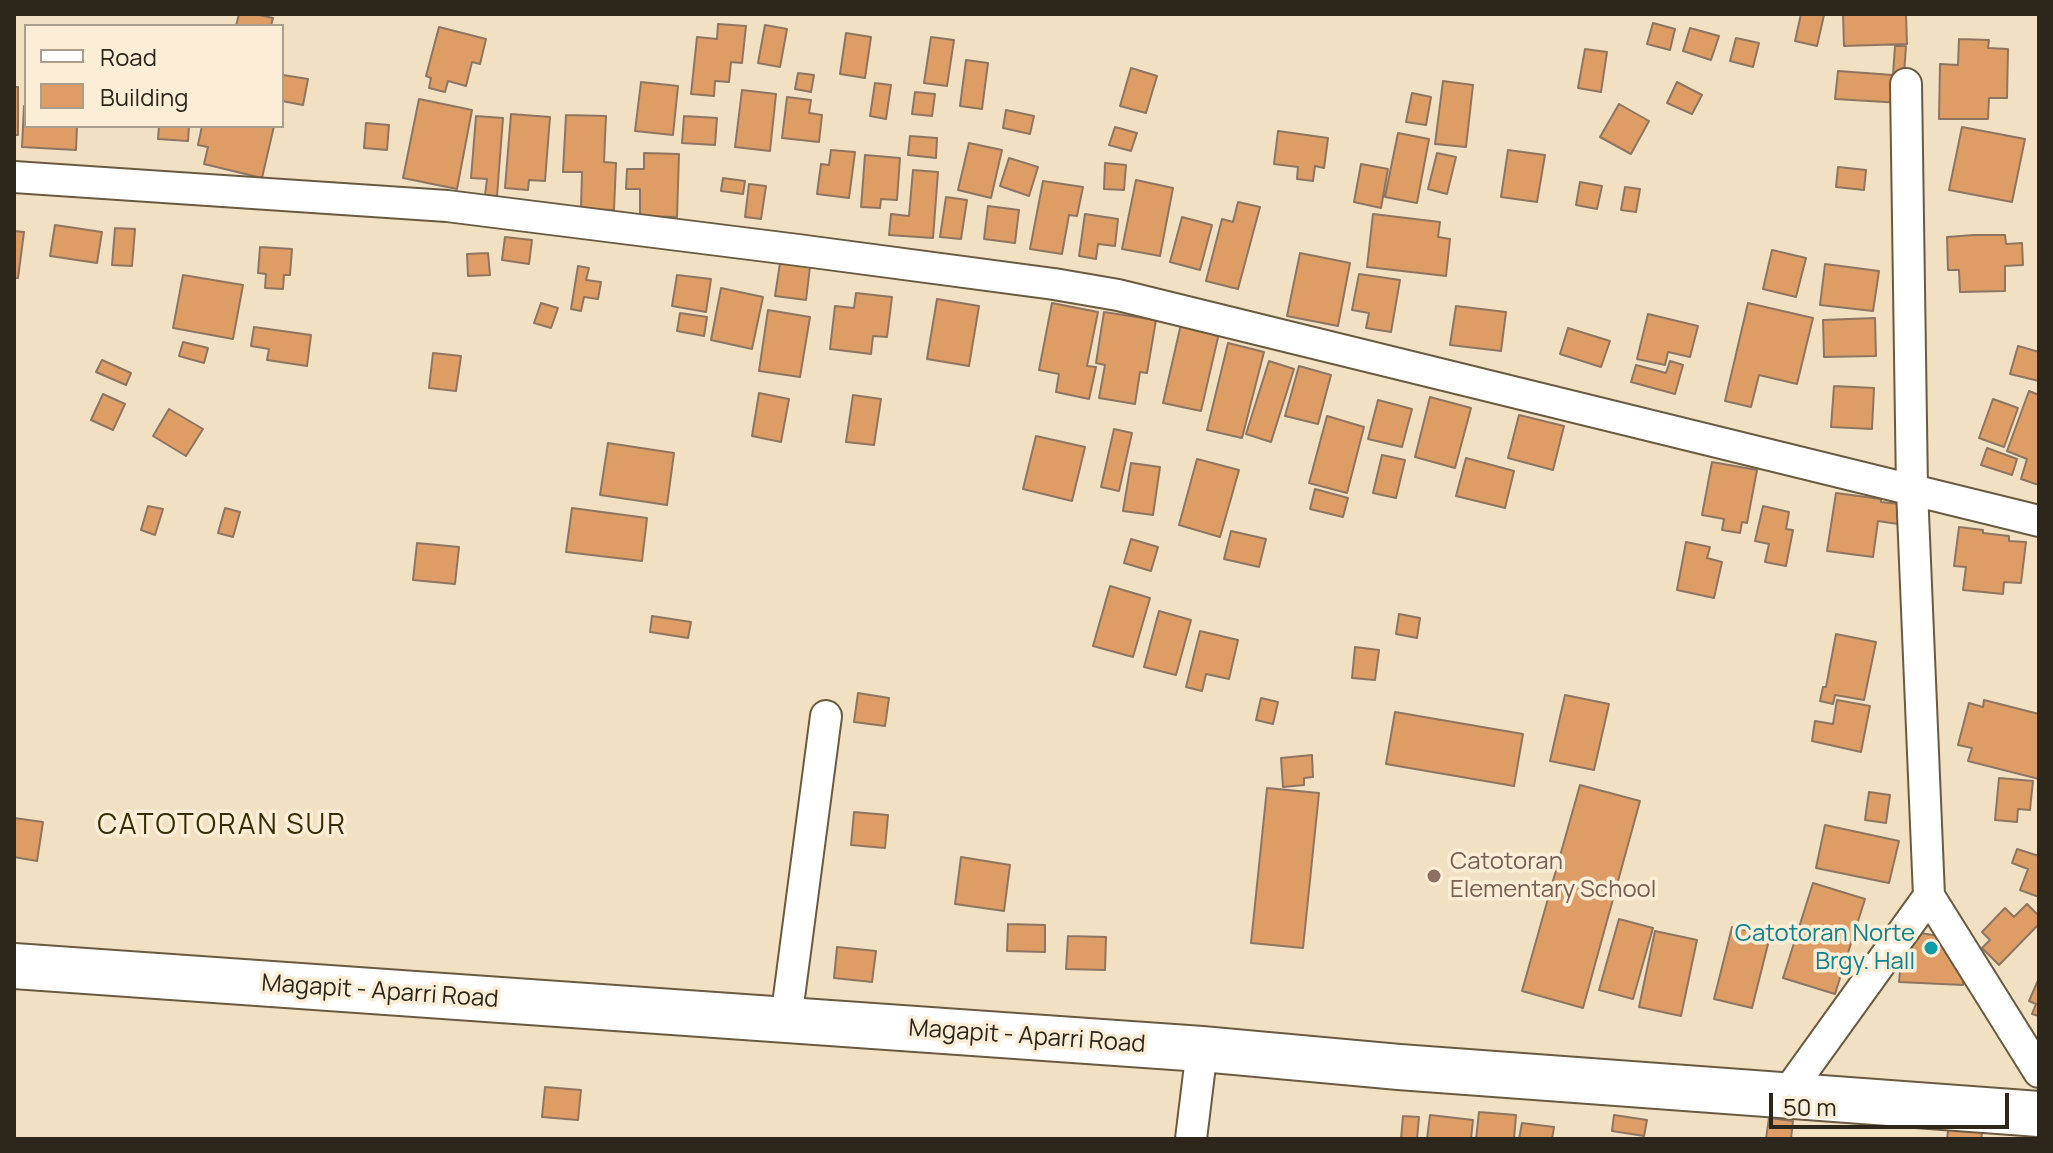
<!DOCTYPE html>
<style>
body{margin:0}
#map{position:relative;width:2053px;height:1153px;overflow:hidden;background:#f2e0c3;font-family:Manrope,sans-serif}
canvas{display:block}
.frame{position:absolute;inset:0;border:16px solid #2d261b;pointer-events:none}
.legend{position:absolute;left:24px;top:24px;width:260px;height:104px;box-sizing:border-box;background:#fceed6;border:2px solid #a99e8b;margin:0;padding:10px 14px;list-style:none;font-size:24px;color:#2d261b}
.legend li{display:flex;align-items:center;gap:16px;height:40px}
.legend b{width:40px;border:2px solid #a99e8b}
.scale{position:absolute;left:1769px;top:1093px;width:240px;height:36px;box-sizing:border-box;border:4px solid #2d261b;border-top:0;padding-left:10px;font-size:24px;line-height:28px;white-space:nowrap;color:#2d261b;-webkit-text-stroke:6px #fceed6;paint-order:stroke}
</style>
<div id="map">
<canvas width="2053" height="1153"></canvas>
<div class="frame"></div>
<ul class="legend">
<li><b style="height:10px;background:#fff"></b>Road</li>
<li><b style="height:22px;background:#df9d66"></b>Building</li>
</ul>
<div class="scale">50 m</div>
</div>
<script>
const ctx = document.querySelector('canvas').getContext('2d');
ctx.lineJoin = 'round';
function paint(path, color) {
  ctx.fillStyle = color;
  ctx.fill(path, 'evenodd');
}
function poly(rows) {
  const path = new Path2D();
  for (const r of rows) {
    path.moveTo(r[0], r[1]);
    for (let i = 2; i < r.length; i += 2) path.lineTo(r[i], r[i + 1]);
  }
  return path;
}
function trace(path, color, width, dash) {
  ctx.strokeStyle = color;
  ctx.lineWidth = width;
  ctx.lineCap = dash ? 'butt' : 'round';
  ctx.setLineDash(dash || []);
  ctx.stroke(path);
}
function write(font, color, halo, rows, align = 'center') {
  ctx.font = font + ' Manrope,sans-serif';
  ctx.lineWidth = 7;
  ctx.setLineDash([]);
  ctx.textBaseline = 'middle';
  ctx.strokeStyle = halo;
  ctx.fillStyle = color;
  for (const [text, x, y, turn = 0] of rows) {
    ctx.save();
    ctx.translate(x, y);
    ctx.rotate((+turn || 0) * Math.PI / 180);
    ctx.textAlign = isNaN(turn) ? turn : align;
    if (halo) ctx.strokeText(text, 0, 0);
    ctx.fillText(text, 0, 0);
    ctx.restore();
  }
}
const building = poly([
 [239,14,255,14,273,18,271,26,236,26,239,14],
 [1801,14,1824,15,1817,46,1795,41,1801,14],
 [1843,14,1906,14,1907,44,1844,46,1843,14],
 [1653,23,1675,29,1670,50,1647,44,1653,23],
 [718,24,746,26,742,63,731,62,729,82,715,81,714,96,691,94,697,37,717,39,718,24],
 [765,25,787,29,780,67,758,63,765,25],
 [439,27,486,39,480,64,472,62,466,86,448,81,445,92,429,88,431,78,426,76,439,27],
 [1690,28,1719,36,1711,60,1683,51,1690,28],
 [846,33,871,37,865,78,840,74,846,33],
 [931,37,954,40,947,86,924,83,931,37],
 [1736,38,1759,43,1753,67,1730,61,1736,38],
 [1959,39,1989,40,1988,48,2008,49,2007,98,1989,98,1988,119,1939,119,1940,64,1958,65,1959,39],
 [1895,46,1906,46,1902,103,1835,99,1838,71,1893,75,1895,46],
 [1585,49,1607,52,1601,92,1578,88,1585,49],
 [966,60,988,63,982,109,960,106,966,60],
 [1131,68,1157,76,1146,113,1120,106,1131,68],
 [798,73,814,75,811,92,795,89,798,73],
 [283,75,308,79,303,105,282,101,283,75],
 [1443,81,1473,85,1466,147,1435,144,1443,81],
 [641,82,678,86,673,135,635,131,641,82],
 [1677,82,1702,95,1692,114,1667,103,1677,82],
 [875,83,891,85,886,119,870,116,875,83],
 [14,87,18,87,18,135,14,135,14,87],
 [742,90,776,94,770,151,735,147,742,90],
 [915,92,935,94,932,116,912,114,915,92],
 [1412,93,1431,97,1426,125,1406,122,1412,93],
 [787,97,811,100,809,113,822,115,819,142,782,138,787,97],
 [419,99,472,110,457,189,403,178,419,99],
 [1619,104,1649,121,1631,154,1600,137,1619,104],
 [24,106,26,106,26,126,77,126,76,150,22,147,24,106],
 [1006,110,1034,116,1030,134,1003,128,1006,110],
 [511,114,550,117,545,181,529,180,528,190,505,188,511,114],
 [566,115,606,116,604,162,616,163,614,210,581,209,582,172,563,172,566,115],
 [476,116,503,118,497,196,485,195,487,179,471,178,476,116],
 [684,116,717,118,715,145,682,143,684,116],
 [366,123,389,125,387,150,364,148,366,123],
 [159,126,189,126,188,141,158,139,159,126],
 [202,126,274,126,262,178,204,164,208,147,198,145,202,126],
 [1115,127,1137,133,1131,151,1109,145,1115,127],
 [1962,127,2025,139,2012,202,1949,190,1962,127],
 [1278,131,1328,138,1324,168,1315,166,1313,181,1297,179,1298,167,1274,164,1278,131],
 [1398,133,1429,139,1417,203,1385,197,1398,133],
 [910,136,937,138,936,158,908,155,910,136],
 [969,143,1002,150,991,198,958,190,969,143],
 [831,150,855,152,849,198,817,194,821,164,829,165,831,150],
 [1508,150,1545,155,1537,202,1501,197,1508,150],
 [644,153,679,154,677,217,640,216,640,189,626,189,627,169,644,169,644,153],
 [1437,153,1456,157,1447,194,1428,189,1437,153],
 [865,155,900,158,897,200,881,199,880,208,861,207,865,155],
 [1009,158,1038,167,1029,196,1000,186,1009,158],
 [1105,163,1126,165,1124,190,1104,189,1105,163],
 [1361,164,1388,169,1381,208,1354,202,1361,164],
 [1838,167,1866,170,1864,190,1836,187,1838,167],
 [913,170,938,172,933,238,889,235,891,214,909,216,913,170],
 [723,178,745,181,743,194,721,191,723,178],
 [1136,180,1173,188,1160,256,1122,249,1136,180],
 [1043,181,1083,187,1077,216,1069,215,1062,254,1030,249,1043,181],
 [1580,182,1602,186,1597,209,1576,205,1580,182],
 [749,184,766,186,761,219,745,217,749,184],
 [1625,187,1640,189,1636,212,1621,210,1625,187],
 [946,197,967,200,961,239,940,237,946,197],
 [1238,202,1260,207,1238,289,1206,281,1222,219,1233,222,1238,202],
 [988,206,1019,210,1015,243,984,239,988,206],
 [1085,214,1118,219,1115,246,1098,244,1096,259,1079,256,1085,214],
 [1373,214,1440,222,1438,237,1450,239,1446,276,1367,267,1373,214],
 [1182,217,1212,225,1200,270,1170,262,1182,217],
 [55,225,102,232,97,263,50,256,55,225],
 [115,228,135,229,132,266,112,265,115,228],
 [14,231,24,232,18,278,14,278,14,231],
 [1974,235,2005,235,2006,244,2022,243,2023,265,2005,266,2005,291,1960,292,1959,270,1948,270,1947,237,1974,235],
 [505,237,532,240,529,264,502,260,505,237],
 [260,247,292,249,290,275,284,275,283,289,265,288,266,274,258,273,260,247],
 [1772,250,1806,258,1796,297,1763,289,1772,250],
 [488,253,490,275,468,276,467,254,488,253],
 [1300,253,1350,263,1338,326,1287,316,1300,253],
 [780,263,810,267,806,300,775,296,780,263],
 [1825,264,1879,271,1873,311,1820,305,1825,264],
 [578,266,589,268,586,280,601,282,598,299,584,297,581,311,571,309,578,266],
 [1359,274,1400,280,1391,332,1366,328,1369,313,1352,310,1359,274],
 [183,275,243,285,233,339,173,328,183,275],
 [677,275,711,279,706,312,672,306,677,275],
 [721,288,763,297,752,349,711,340,721,288],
 [856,293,892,297,887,337,873,336,871,354,830,349,835,306,854,308,856,293],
 [937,299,979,306,969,366,927,359,937,299],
 [541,303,558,308,551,328,534,323,541,303],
 [1052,303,1098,312,1087,366,1096,367,1089,399,1056,392,1059,374,1039,370,1052,303],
 [1748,303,1813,318,1797,384,1759,375,1751,407,1725,401,1748,303],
 [1456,306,1506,312,1501,351,1450,345,1456,306],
 [768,310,810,317,800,377,759,371,768,310],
 [1104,312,1156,320,1147,373,1140,372,1135,404,1099,398,1105,365,1096,363,1104,312],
 [680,313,707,317,704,336,677,331,680,313],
 [1648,314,1698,326,1690,357,1668,352,1665,365,1637,359,1648,314],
 [1875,318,1876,356,1824,357,1823,320,1875,318],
 [1181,324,1219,333,1201,411,1163,403,1181,324],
 [254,327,311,335,307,366,267,360,269,349,251,346,254,327],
 [1568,328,1610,341,1601,367,1560,354,1568,328],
 [183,342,208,348,204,363,179,356,183,342],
 [1228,343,1264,352,1242,438,1207,430,1228,343],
 [2018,346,2039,352,2039,381,2010,374,2018,346],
 [433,353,461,356,456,391,429,388,433,353],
 [102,360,131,373,126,385,96,372,102,360],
 [1269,361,1294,369,1271,442,1246,434,1269,361],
 [1670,361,1683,365,1675,394,1631,382,1636,365,1666,373,1670,361],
 [1299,366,1331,375,1318,424,1285,416,1299,366],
 [1834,386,1874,388,1872,429,1831,427,1834,386],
 [2029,391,2039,395,2039,485,2021,479,2027,459,2007,451,2029,391],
 [759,393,789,399,781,442,752,436,759,393],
 [103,394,125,404,113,430,91,420,103,394],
 [853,395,881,399,874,445,846,442,853,395],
 [1430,397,1471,408,1455,468,1415,457,1430,397],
 [1993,399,2018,408,2004,447,1979,438,1993,399],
 [1378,400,1412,409,1402,447,1368,439,1378,400],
 [169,409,203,429,186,456,153,436,169,409],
 [1519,415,1564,426,1553,470,1508,458,1519,415],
 [1327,416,1364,427,1347,493,1309,483,1327,416],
 [1114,429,1132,433,1119,491,1101,487,1114,429],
 [1036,436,1085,447,1072,501,1023,489,1036,436],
 [608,443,674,453,667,505,600,495,608,443],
 [1987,448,2017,459,2012,475,1981,465,1987,448],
 [1382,455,1405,460,1396,498,1373,493,1382,455],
 [1466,458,1514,471,1505,508,1456,496,1466,458],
 [1197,459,1239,470,1220,537,1179,525,1197,459],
 [1712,462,1757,470,1747,523,1742,522,1740,533,1722,530,1724,519,1702,515,1712,462],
 [1131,463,1160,467,1153,515,1123,511,1131,463],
 [1315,489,1348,498,1343,517,1310,509,1315,489],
 [1836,493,1881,499,1881,502,1900,504,1898,524,1878,521,1873,557,1827,551,1836,493],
 [148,506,163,509,155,535,141,530,148,506],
 [1763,506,1789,512,1786,529,1793,530,1786,566,1765,562,1769,544,1755,541,1763,506],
 [225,508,240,512,233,537,218,533,225,508],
 [572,508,647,518,642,561,566,552,572,508],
 [1959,527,1983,530,1983,533,2009,536,2009,541,2026,542,2021,583,2004,582,2003,594,1963,590,1966,567,1954,566,1959,527],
 [1231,531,1266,539,1259,567,1224,559,1231,531],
 [1131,539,1158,547,1151,571,1124,563,1131,539],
 [1686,542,1710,547,1707,558,1722,562,1714,598,1677,590,1686,542],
 [417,543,459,547,455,584,413,580,417,543],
 [1110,586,1150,598,1133,657,1093,646,1110,586],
 [1159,611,1191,620,1176,675,1144,667,1159,611],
 [1399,614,1420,618,1417,638,1396,634,1399,614],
 [652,616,691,622,688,638,650,632,652,616],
 [1200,631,1238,640,1229,679,1206,674,1202,691,1186,687,1200,631],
 [1836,634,1876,642,1864,700,1835,695,1833,704,1820,701,1823,687,1826,687,1836,634],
 [1355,647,1379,650,1375,680,1352,678,1355,647],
 [858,693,889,698,885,726,854,722,858,693],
 [1565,695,1609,704,1594,770,1550,761,1565,695],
 [1261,698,1278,702,1273,724,1256,720,1261,698],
 [1837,700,1870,706,1861,752,1812,741,1815,721,1833,724,1837,700],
 [1984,700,2039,714,2039,779,1968,761,1972,748,1958,745,1969,703,1983,707,1984,700],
 [1395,712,1523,734,1514,786,1386,764,1395,712],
 [1312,755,1313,777,1304,778,1304,785,1283,787,1281,758,1312,755],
 [1999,778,2033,781,2030,810,2018,809,2017,822,1995,820,1999,778],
 [1580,785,1640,801,1583,1008,1522,991,1580,785],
 [1267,788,1319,793,1303,948,1251,943,1267,788],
 [1869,792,1890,795,1886,823,1865,820,1869,792],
 [854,812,888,815,885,848,851,845,854,812],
 [14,818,43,822,37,861,14,857,14,818],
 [1825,825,1899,841,1889,883,1816,868,1825,825],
 [2017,849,2039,856,2039,897,2020,890,2028,869,2012,863,2017,849],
 [961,857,1010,865,1004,911,955,904,961,857],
 [1813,883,1865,899,1835,994,1783,978,1813,883],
 [2027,904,2039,916,2039,924,1999,965,1982,948,1990,940,1982,932,2005,908,2014,917,2027,904],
 [1619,919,1653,928,1633,999,1599,990,1619,919],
 [1008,924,1045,925,1045,952,1007,951,1008,924],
 [1732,927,1770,936,1752,1008,1714,999,1732,927],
 [1655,931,1697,940,1681,1016,1639,1007,1655,931],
 [1920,933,1946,937,1964,967,1963,985,1899,982,1901,960,1920,933],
 [1068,936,1106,937,1105,970,1066,969,1068,936],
 [837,947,876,951,872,982,834,978,837,947],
 [2039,978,2039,1016,2032,1014,2036,1004,2029,1001,2039,978],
 [545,1087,581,1090,578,1120,542,1117,545,1087],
 [1479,1112,1516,1115,1514,1139,1476,1139,1479,1112],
 [1430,1115,1473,1120,1471,1139,1427,1139,1430,1115],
 [1614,1115,1647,1120,1644,1136,1612,1131,1614,1115],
 [1403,1116,1419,1117,1417,1139,1401,1139,1403,1116],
 [1769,1118,1793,1121,1791,1139,1766,1139,1769,1118],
 [1522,1123,1554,1127,1552,1139,1519,1139,1522,1123],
 [1949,1123,1983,1127,1981,1139,1947,1139,1949,1123]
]);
const minor = poly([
 [14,177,447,206,798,250,1054,284,1118,295,2039,521],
 [1929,896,2039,1072],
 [786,1020,826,716],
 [1785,1096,1929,896,1912,490,1906,84],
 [1191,1139,1202,1049]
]);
const primary = poly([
 [14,966,1202,1049,1399,1067,2039,1114]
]);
const markers = [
 [1434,876,8,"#8d6e63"],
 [1931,948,8,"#0f9aa8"]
];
const educationNames = [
 ["Catotoran",1450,862],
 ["Elementary School",1450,890]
];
const cultureNames = [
 ["Catotoran Norte",1915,934],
 ["Brgy. Hall",1915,962]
];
const streetNames = [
 ["Magapit - Aparri Road",380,992,4],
 ["Magapit - Aparri Road",1027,1037,4]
];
const quarterNames = [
 ["CATOTORAN SUR",222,826]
];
paint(building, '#df9d66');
trace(building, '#8e7562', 2);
trace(minor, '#695a40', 34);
trace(primary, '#695a40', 48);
trace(minor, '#fff', 30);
trace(primary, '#fff', 44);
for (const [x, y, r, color] of markers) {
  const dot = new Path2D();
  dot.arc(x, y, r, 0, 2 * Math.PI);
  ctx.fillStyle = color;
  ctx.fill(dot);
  trace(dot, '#fceed6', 3);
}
write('24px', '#785e54', '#fceed6', educationNames, 'left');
write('24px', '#0d838f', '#fceed6', cultureNames, 'right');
write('24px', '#2d261b', '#fceed6', streetNames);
ctx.letterSpacing = '2px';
write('28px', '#382d02', '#fceed6', quarterNames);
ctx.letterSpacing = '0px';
</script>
